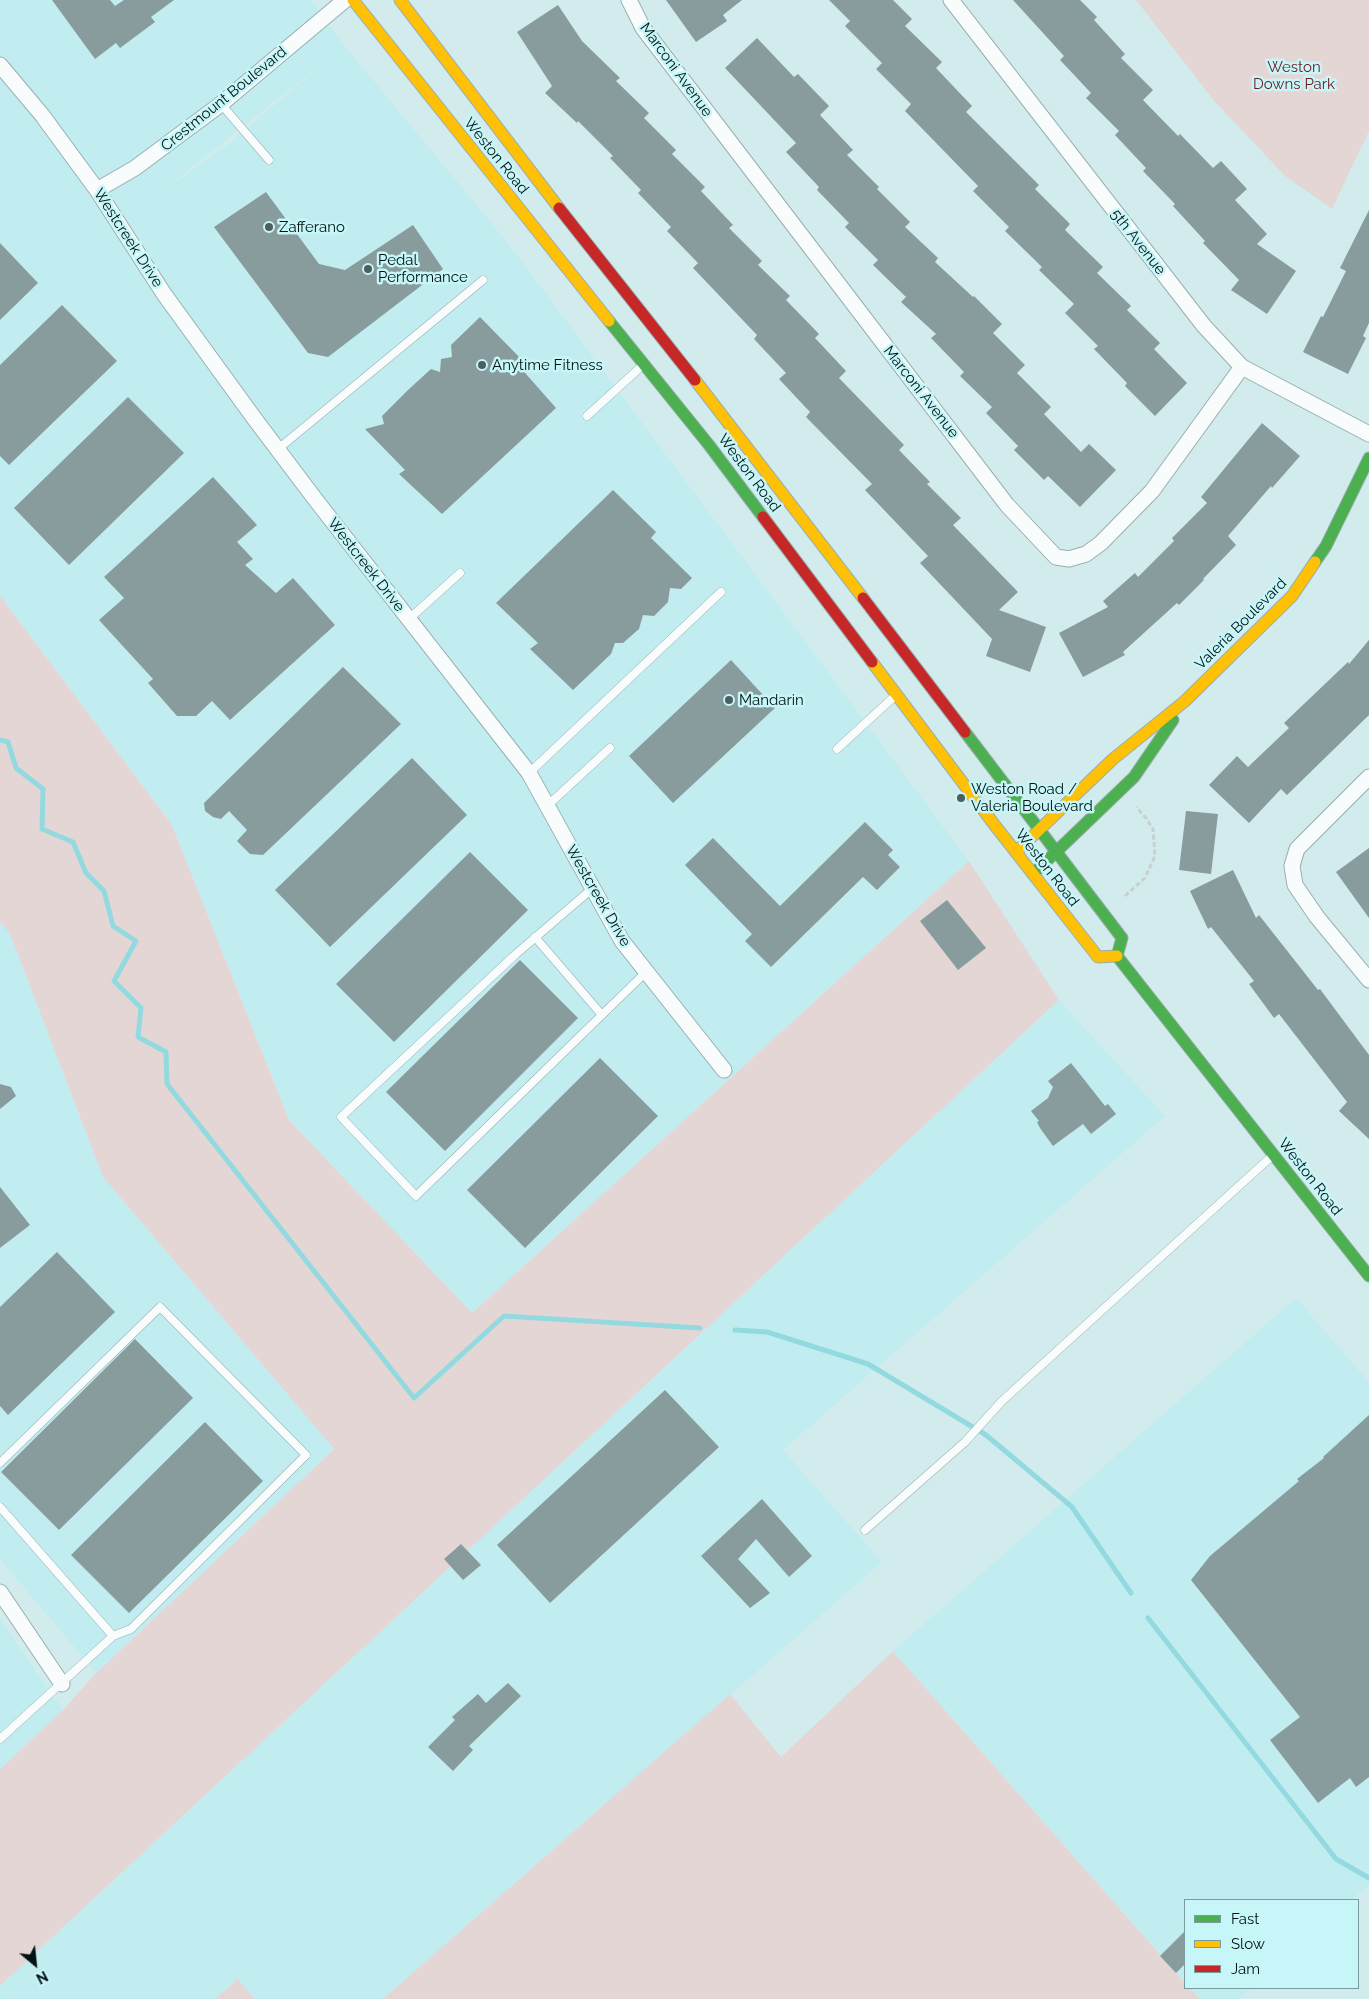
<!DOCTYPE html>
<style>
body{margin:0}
#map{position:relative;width:1369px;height:1999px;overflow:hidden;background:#d2ecee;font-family:Raleway,sans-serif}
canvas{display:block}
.legend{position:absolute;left:1184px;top:1899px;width:175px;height:90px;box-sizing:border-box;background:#c7f6f9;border:1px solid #799b9d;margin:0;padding:6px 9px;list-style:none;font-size:15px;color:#031213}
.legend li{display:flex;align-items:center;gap:10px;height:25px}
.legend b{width:25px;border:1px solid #799b9d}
.north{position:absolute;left:10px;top:1939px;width:50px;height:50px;-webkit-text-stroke:4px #c7f6f9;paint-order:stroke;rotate:152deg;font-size:14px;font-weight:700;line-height:20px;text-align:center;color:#031213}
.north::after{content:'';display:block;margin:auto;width:18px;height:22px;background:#031213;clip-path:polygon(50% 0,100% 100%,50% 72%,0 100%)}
</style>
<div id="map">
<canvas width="1369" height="1999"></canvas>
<ul class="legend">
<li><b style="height:6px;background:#4caf50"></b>Fast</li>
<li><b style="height:6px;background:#ffc107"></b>Slow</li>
<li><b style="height:6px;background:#c62828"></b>Jam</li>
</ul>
<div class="north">N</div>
</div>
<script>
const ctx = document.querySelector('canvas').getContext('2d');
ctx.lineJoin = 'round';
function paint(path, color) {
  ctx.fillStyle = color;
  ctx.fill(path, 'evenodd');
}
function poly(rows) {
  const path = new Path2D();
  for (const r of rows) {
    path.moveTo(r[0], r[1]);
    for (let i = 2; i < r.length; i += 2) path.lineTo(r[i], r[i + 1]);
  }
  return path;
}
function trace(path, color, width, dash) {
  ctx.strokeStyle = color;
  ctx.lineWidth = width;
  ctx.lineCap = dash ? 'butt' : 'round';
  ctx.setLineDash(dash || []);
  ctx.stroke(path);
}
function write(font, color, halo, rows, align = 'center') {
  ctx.font = font + ' Raleway,sans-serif';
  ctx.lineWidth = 5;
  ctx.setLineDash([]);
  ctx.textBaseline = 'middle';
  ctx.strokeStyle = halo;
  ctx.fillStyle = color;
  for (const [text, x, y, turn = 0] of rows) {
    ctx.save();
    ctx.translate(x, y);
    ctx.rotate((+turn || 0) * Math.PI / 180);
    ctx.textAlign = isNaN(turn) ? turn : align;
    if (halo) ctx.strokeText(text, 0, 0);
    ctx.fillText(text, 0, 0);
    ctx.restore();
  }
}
const built = poly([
 [0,0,311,0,344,45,508,243,969,861,472,1313,289,1120,172,825,0,596],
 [328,59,231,142,157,195],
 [0,922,10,934,103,1177,334,1449,96,1673,0,1559],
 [1059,1000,1165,1116,783,1450,882,1562,383,1999,255,1999,238,1979,215,1999,0,1999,0,1986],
 [1296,1298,1369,1382,1369,1885,1352,1900,1185,1900,1185,1983,893,1651],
 [0,1618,63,1710,0,1769],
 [1190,1988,1252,1988,1239,1999,1200,1999]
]);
const green = poly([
 [1136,0,1369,0,1369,131,1332,209,1285,176,1214,101],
 [0,596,172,825,289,1120,472,1313,969,861,1059,1000,0,1986,0,1769,63,1710,96,1673,334,1449,103,1177,10,934,0,922],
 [893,1651,1185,1983,1185,1988,1190,1988,1200,1999,383,1999,730,1694,781,1757],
 [238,1979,255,1999,215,1999]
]);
const stream = poly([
 [0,740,8,742,16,768,43,789,42,829,73,842,86,873,104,891,113,926,136,941,114,981,141,1008,138,1037,166,1052,167,1084,414,1398,504,1316,700,1328],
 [735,1330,767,1332,868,1364,986,1435,1072,1507,1131,1593],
 [1148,1618,1336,1859,1369,1878]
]);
const building = poly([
 [52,0,110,0,115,6,124,0,174,0,151,17,155,22,120,48,116,43,95,59],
 [666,0,742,0,723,15,727,21,696,42],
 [829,0,893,0,912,19,905,26,942,62,936,68,972,106,966,112,1039,185,1035,189,1070,224,1065,230,1103,267,1097,273,1131,306,1127,310,1160,343,1154,349,1187,383,1155,416,1125,386,1127,383,1094,349,1098,346,1065,313,1074,304,1039,270,1042,267,1005,231,1009,227,973,191,978,186,905,111,911,104,876,69,882,63,845,26,850,21],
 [1013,0,1080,0,1097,17,1094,20,1125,54,1121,58,1153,90,1143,100,1178,136,1180,134,1213,168,1221,161,1247,189,1235,200,1267,234,1257,244,1296,271,1267,314,1231,290,1239,280,1203,243,1205,241,1173,206,1175,204,1143,171,1146,168,1115,135,1119,131,1086,98,1091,93,1060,60,1064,56],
 [558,5,582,41,620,78,616,81,649,113,644,118,676,150,672,154,705,187,701,191,733,225,729,228,762,261,758,265,790,296,786,300,819,334,815,338,846,371,839,378,904,445,899,450,930,482,927,484,961,518,953,525,1018,592,999,610,1046,627,1030,672,986,656,992,639,920,563,928,556,865,490,872,484,806,417,810,412,779,379,786,373,754,339,757,335,693,268,698,263,667,231,671,227,638,193,641,190,610,158,613,156,578,121,577,123,545,93,552,86,517,32],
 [757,38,794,77,798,74,829,106,820,115,853,150,847,155,879,187,877,189,910,222,905,227,938,258,935,262,973,297,974,296,1002,324,993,333,1025,365,1017,373,1051,407,1044,414,1081,452,1089,444,1116,470,1080,507,1048,476,1044,480,1014,450,1018,446,986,413,992,407,960,376,964,372,931,338,936,334,901,302,906,297,873,265,878,260,845,227,849,223,817,190,819,187,786,152,796,143,725,68],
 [266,192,319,264,345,270,413,225,443,269,328,357,308,353,214,227],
 [1369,210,1369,323,1363,336,1366,338,1348,374,1303,352,1321,316,1323,317,1346,271,1340,268],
 [0,243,38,283,0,320],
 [62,305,117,361,9,465,0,456,0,365],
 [480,317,524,362,519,366,556,408,442,514,399,474,405,470,365,429,384,424,382,416,408,390,431,369,440,372,441,359,452,357,451,345],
 [128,397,184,453,69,565,14,508],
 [1262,423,1300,456,1272,488,1271,486,1228,536,1236,545,1203,579,1204,580,1179,605,1177,603,1123,652,1125,655,1083,677,1059,633,1108,607,1103,601,1135,573,1138,577,1174,541,1172,538,1207,503,1201,497],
 [213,477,257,525,237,542,253,559,245,565,276,593,293,578,335,625,230,720,212,701,196,716,177,716,148,683,153,679,99,620,124,598,104,577],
 [613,490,656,532,651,538,692,578,681,589,670,588,668,602,654,616,643,615,639,629,623,643,615,643,611,654,573,690,530,649,538,643,496,603],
 [1369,640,1369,715,1287,795,1281,789,1249,823,1209,785,1237,756,1248,767,1289,728,1284,723,1348,662,1349,664],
 [731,660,775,708,673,803,629,756],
 [343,667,401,724,263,855,250,854,237,841,247,830,229,811,221,819,213,817,205,811,204,803],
 [412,758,467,815,330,947,275,890],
 [1186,811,1218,814,1211,874,1179,870],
 [865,822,893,850,888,855,900,867,877,890,863,877,771,967,745,941,752,934,685,865,713,838,780,906],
 [1369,848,1369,918,1336,872],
 [470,852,528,910,394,1042,336,984],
 [1233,870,1256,918,1259,915,1318,990,1320,989,1369,1055,1369,1139,1339,1111,1347,1102,1279,1014,1274,1018,1249,984,1254,981,1211,927,1208,929,1190,891],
 [947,900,986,948,958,970,920,921],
 [520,960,578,1018,445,1151,386,1092],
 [600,1058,658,1116,525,1248,467,1190],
 [1071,1063,1105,1106,1108,1104,1116,1114,1091,1134,1083,1124,1053,1146,1040,1128,1037,1122,1039,1121,1031,1111,1048,1098,1053,1087,1048,1081],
 [0,1084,11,1087,16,1096,0,1109],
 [0,1187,30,1225,0,1248],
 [57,1252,115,1312,8,1415,0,1406,0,1307],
 [135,1339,193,1398,59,1530,1,1472],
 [665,1390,719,1447,550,1603,497,1545],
 [1369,1415,1369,1777,1356,1787,1350,1778,1318,1803,1270,1740,1300,1717,1191,1580,1210,1556,1299,1481,1297,1479,1324,1458,1323,1457],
 [205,1422,263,1481,129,1613,71,1555],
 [762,1499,812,1556,789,1577,756,1539,738,1559,770,1593,750,1608,701,1556],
 [461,1544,481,1565,463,1580,444,1559],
 [508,1683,521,1696,469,1746,473,1750,453,1771,428,1747,455,1720,452,1717,478,1694,486,1703],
 [1185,1931,1185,1964,1176,1973,1160,1956]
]);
const path = poly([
 [1125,896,1145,878,1155,856,1153,829,1146,818,1136,807]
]);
const lane = poly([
 [221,104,269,160],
 [587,416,644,364],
 [278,449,483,280],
 [409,619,460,573],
 [837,749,896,695],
 [529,773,721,592],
 [547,806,610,748],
 [593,888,516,954,341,1117,416,1196,646,972],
 [535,937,602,1015],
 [0,1463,160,1307,306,1455,131,1629,113,1636,0,1739],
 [0,1507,113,1636],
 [865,1530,965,1442,1002,1401,1272,1156]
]);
const street = poly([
 [629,0,643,28,1007,505,1056,557,1069,559,1086,554,1101,543,1152,491,1242,367],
 [951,0,1204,326,1242,367,1369,434],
 [0,65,42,115,97,190,164,294,254,418,315,499,529,773,622,941,724,1070],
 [97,190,135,168,221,104,345,0],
 [1369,777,1297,849,1292,866,1295,885,1317,917,1369,980],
 [0,1592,62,1684]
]);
const fast = poly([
 [609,321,709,445,763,517],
 [1315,562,1326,546,1369,458],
 [965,732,1122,938,1117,956],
 [1033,874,1134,777,1173,720],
 [1117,956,1369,1276]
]);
const slow = poly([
 [353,0,609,321],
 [400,0,559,208],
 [695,380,863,598],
 [872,662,993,823,1098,957,1117,956],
 [1016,852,1113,759,1185,701,1292,596,1315,562]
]);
const jam = poly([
 [559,208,695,380],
 [763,517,872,662],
 [863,598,965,732]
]);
const markers = [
 [269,227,5,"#4b5e60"],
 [368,269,5,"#4b5e60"],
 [482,365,5,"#4b5e60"],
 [729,700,5,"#4b5e60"],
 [961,798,5,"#4b5e60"]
];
const parkNames = [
 ["Weston",1294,67],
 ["Downs Park",1294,84]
];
const streetNames = [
 ["Marconi Avenue",676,70,54],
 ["Crestmount Boulevard",224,99,-39],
 ["Weston Road",496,156,51],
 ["Westcreek Drive",128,238,57],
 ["5th Avenue",1138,242,52],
 ["Marconi Avenue",921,392,52],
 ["Weston Road",749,473,53],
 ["Westcreek Drive",366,565,52],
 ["Valeria Boulevard",1241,624,-45],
 ["Weston Road",1047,868,52],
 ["Westcreek Drive",598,896,60],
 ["Weston Road",1310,1177,52]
];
const poiNames = [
 ["Zafferano",279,227],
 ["Pedal",378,260],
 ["Performance",378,277],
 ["Anytime Fitness",492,365],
 ["Mandarin",739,700],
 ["Weston Road /",971,789],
 ["Valeria Boulevard",971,806]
];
paint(built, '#c2edf0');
paint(green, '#e5d6d6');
trace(stream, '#92dadf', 5);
paint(building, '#889b9d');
trace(lane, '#9aaeaf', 9);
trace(street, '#9aaeaf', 17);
trace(fast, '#9aaeaf', 13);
trace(slow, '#9aaeaf', 13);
trace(jam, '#9aaeaf', 13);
trace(path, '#c9d0d1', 3, [5, 2.5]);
trace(lane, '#f8fcfc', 8);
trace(street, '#f8fcfc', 15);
trace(fast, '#4caf50', 11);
trace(slow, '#ffc107', 11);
trace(jam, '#c62828', 11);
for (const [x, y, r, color] of markers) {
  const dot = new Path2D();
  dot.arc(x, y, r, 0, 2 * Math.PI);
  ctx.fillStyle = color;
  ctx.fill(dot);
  trace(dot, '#c7f6f9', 2);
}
write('15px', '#6f1920', '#c7f6f9', parkNames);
write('15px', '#031213', '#c7f6f9', streetNames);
write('15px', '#031213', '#c7f6f9', poiNames, 'left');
</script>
